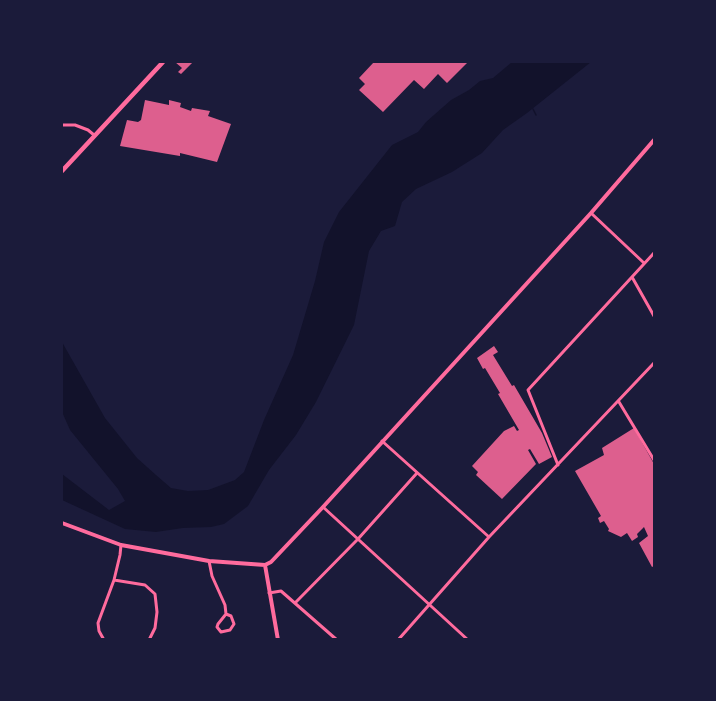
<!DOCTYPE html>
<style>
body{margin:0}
#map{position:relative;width:716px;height:701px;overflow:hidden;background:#1b1b3a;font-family:Manrope,sans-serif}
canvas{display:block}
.frame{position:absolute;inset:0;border:63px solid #1b1b3a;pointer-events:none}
</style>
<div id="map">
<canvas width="716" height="701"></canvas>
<div class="frame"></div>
</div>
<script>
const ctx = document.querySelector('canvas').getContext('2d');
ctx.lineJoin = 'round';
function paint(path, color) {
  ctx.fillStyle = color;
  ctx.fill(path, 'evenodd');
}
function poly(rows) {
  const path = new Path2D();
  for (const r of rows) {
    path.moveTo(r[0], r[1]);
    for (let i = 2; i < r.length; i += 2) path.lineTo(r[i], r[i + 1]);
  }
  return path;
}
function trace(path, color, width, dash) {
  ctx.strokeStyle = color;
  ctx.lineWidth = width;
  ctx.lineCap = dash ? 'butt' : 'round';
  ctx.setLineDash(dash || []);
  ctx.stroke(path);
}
const water = poly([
 [512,62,591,62,527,113,503,130,482,153,452,172,416,189,402,202,395,226,381,231,369,251,354,325,316,402,296,435,269,470,248,506,224,524,211,527,183,528,156,532,125,529,62,500,62,474,109,510,125,501,118,489,70,430,62,412,62,342,105,418,137,458,156,475,171,488,188,491,208,490,235,480,244,472,264,420,293,355,315,281,324,242,339,212,392,145,418,132,426,122,451,100,469,90,480,81,493,78]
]);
const stream = poly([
 [533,109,536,115]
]);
const building = poly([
 [175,62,193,62,181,74,178,72,182,68],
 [374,62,468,62,447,83,438,74,424,89,414,80,383,112,359,90,365,84,359,78],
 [145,100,169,105,169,100,181,103,180,107,191,111,192,108,210,111,208,116,231,124,217,162,180,153,180,156,120,146,127,120,138,122,141,120],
 [494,346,498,352,493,355,512,386,514,385,542,433,552,457,539,464,530,449,528,450,536,464,502,499,476,475,478,472,472,466,504,431,514,426,517,431,519,430,498,394,500,393,485,368,483,369,477,358],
 [634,428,654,464,654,566,652,567,639,543,648,536,644,527,637,534,638,537,632,541,627,533,621,537,608,531,609,529,604,521,600,523,598,518,601,516,575,471,604,455,602,448]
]);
const minor = poly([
 [62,125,75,125,88,130,94,135],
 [591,213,644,263],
 [632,277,654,316],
 [619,402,654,460],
 [382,441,489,537],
 [558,465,528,390,654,253],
 [323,507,468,640],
 [209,561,212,576,225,605,226,614],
 [114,580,120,555,121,545],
 [269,593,281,591,337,640],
 [295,603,358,539,417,473],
 [226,614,231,616,234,624,230,630,221,632,217,627,218,624,226,614],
 [104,640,99,631,98,623,114,580,145,585,155,594,157,612,155,628,149,640],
 [398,640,489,537,654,363]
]);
const tertiary = poly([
 [62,523,121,545,209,561,265,565],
 [265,565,271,562,323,507,591,213,654,140],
 [265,565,278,640]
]);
const secondary = poly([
 [62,171,163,62]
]);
paint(water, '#12122b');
trace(stream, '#12122b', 1.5);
paint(building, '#dd5f8e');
trace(minor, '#ff6b9d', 3);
trace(tertiary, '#ff6b9d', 4);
trace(secondary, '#ff6b9d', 4.5);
</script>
